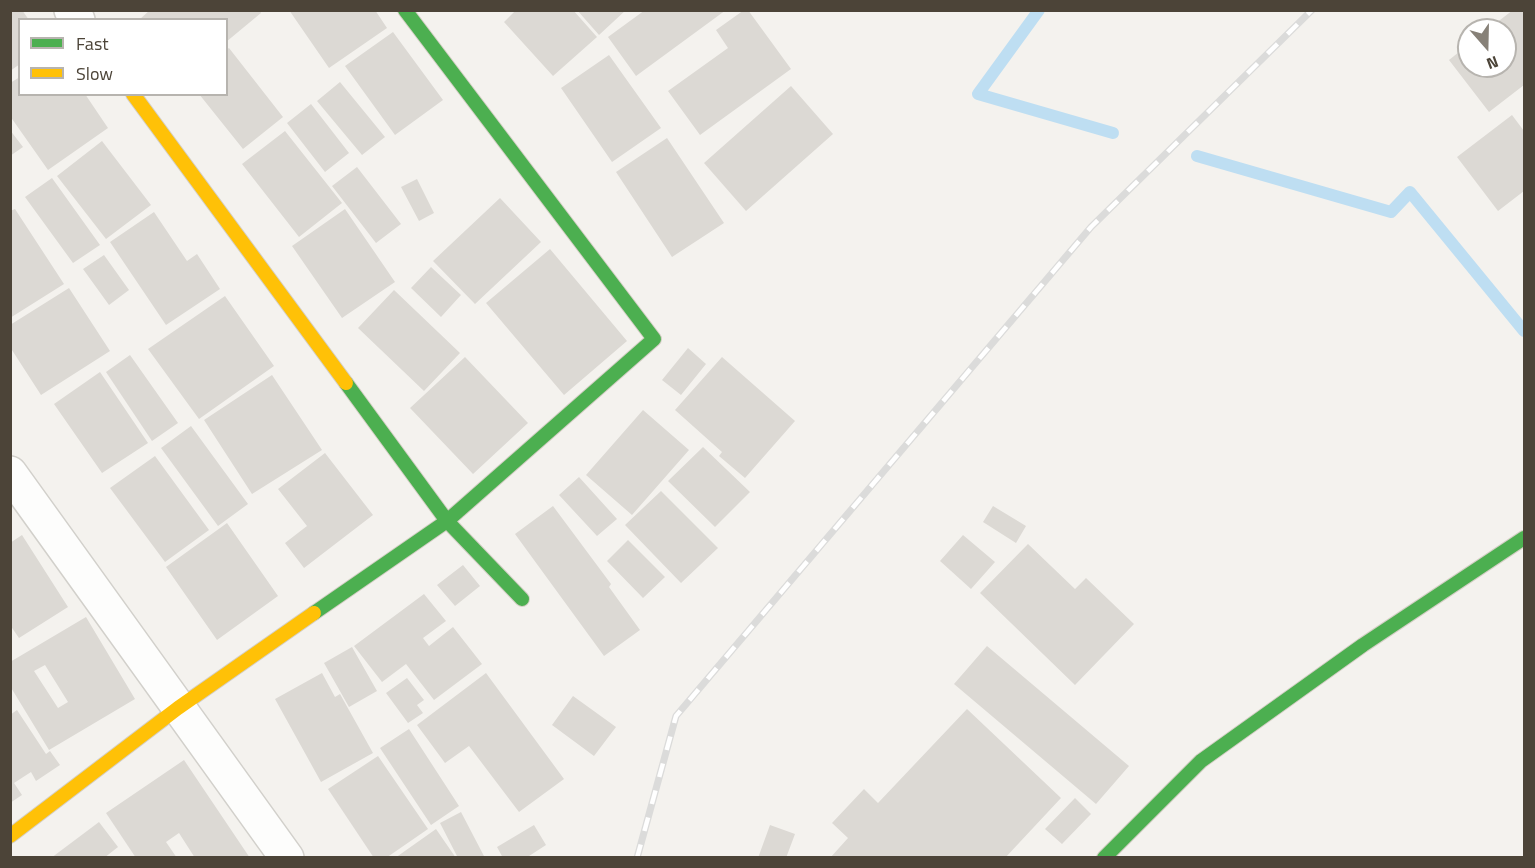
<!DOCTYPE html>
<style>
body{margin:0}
#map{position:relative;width:1535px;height:868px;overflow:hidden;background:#f4f2ee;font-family:"Titillium Web",sans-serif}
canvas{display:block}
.frame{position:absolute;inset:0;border:12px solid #4c4438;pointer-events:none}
.legend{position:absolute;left:18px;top:18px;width:210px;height:78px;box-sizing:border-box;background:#fff;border:2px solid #b7b4af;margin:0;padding:8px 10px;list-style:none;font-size:18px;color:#4c4438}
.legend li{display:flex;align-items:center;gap:12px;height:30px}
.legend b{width:30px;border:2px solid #b7b4af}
.north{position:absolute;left:1457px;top:18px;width:60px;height:60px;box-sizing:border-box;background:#fff;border:2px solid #b7b4af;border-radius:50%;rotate:160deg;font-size:16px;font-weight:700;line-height:24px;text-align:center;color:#4c4438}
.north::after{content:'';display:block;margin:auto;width:21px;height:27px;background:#878178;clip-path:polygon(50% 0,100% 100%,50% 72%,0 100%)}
</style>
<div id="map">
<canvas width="1535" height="868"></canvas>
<div class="frame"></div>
<ul class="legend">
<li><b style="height:8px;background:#4caf50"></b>Fast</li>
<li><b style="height:8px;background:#ffc107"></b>Slow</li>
</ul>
<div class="north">N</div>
</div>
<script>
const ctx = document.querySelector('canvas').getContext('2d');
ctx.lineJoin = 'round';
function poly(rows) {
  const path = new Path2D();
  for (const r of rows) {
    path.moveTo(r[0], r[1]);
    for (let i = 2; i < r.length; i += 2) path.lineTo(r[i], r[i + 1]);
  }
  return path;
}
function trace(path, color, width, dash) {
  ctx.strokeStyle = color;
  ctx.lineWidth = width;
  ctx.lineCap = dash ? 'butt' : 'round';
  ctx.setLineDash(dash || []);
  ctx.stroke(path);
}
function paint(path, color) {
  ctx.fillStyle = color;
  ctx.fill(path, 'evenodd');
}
const stream = poly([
 [1039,10,978,94,1113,133],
 [1197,156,1391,212,1410,192,1524,331]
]);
const building = poly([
 [10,10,22,10,29,20,20,20,20,64,10,71],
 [150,10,259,10,261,13,226,42,226,20,139,20],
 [289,10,375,10,387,28,329,68],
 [516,10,573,10,597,37,553,76,504,22],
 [577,10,626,10,599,35],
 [645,10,726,10,636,76,608,37],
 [744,10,748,10,791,69,700,135,668,91,728,48,716,30],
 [1513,10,1524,10,1524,85,1489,112,1449,60,1469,44,1469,66,1505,66,1505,30,1487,30],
 [393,32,443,100,395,135,345,66],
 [229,48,283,117,243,149,199,94,226,94,226,50],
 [609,55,661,128,612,162,561,88],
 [20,77,20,94,85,94,108,128,48,170,10,116,10,83],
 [340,82,385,137,362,155,317,101],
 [791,86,833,134,746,211,704,163],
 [311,104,349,153,325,172,287,123],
 [1512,115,1524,131,1524,191,1498,211,1457,157],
 [10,130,23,147,10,156],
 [285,131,342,203,299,237,242,164],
 [667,138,724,223,672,257,616,172],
 [102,141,151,205,106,239,57,176],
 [357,167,401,224,376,243,332,186],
 [52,178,100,245,73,263,25,197],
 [417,179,434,213,419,221,401,187],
 [500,198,541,242,475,304,433,261],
 [15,209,64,284,10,318,10,211],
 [345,209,395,282,342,318,292,246],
 [154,212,187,261,197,254,220,289,166,325,110,242],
 [550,249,627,341,564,395,486,303],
 [104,255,129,290,109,305,83,269],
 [431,267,461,295,441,317,411,288],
 [69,288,110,351,41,395,10,347,10,325],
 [394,290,460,353,424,391,358,328],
 [225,296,274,366,199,419,148,349],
 [688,348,706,364,681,395,662,380],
 [130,355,178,423,152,441,106,372],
 [465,357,528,423,473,474,410,408],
 [722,357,795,421,745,478,719,456,722,452,675,410],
 [100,372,148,443,102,473,54,404],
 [272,375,322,450,252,494,204,420],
 [643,410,689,450,632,515,586,475],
 [191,426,248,504,218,526,161,448],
 [703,447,750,492,715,527,668,481],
 [325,453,373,515,304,568,285,543,307,526,278,489],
 [155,456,209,530,165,562,110,488],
 [579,477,617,519,597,536,559,495],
 [661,491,718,548,681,583,625,525],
 [553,506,611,584,609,587,640,630,604,656,515,534],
 [993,506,1026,526,1016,543,983,522],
 [227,523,278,596,217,640,166,567],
 [22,535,68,607,19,638,10,625,10,543],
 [963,535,995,562,971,589,940,561],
 [628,540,665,577,643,598,607,561],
 [1028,544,1075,589,1086,578,1134,624,1075,685,980,593],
 [463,565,480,586,455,606,437,585],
 [424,594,446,621,423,638,429,646,453,627,482,664,434,700,406,664,382,682,354,646],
 [86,617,135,699,49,750,10,686,10,662],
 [45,665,68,702,58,708,34,671],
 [987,646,1129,766,1096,804,954,684],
 [352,647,377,691,349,707,324,663],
 [322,673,335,697,340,694,373,753,321,782,275,699],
 [486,673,564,779,519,812,469,746,445,763,417,725],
 [407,678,424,700,417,705,423,713,408,723,386,693],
 [573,696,616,727,594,756,552,725],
 [967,709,1061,798,1005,858,830,858,848,838,832,823,864,789,878,803],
 [17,710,46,754,50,751,60,765,36,781,31,772,14,783,22,795,10,803,10,715],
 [409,729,459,806,431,825,380,748],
 [378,756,428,829,386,858,374,858,328,789],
 [184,760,250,858,195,858,179,833,166,842,177,858,136,858,106,813],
 [1075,798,1091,814,1062,844,1045,829],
 [461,812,485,858,458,858,440,823],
 [99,822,118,847,104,858,51,858],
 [534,825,546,845,526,858,503,858,497,847],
 [770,825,795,834,786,858,758,858],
 [436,829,456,858,395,858]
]);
const street = poly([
 [71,10,78,20],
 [10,473,287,858]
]);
const fast = poly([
 [346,383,447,521,522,599],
 [314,613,447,521,654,339,405,10],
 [1104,858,1201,761,1363,645,1524,538]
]);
const slow = poly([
 [133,94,346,383],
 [10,836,178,708,314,613]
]);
const rail = poly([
 [637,858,676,716,1091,227,1312,10]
]);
trace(stream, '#bedef2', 12);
paint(building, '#dcd9d4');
trace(street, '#d2d0cb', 36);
trace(fast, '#d4cfc5', 16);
trace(slow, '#d4cfc5', 16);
trace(street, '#fdfdfc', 33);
trace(fast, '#4caf50', 14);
trace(slow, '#ffc107', 14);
trace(rail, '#dbdbda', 7);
trace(rail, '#fff', 4.5, [14]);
</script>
